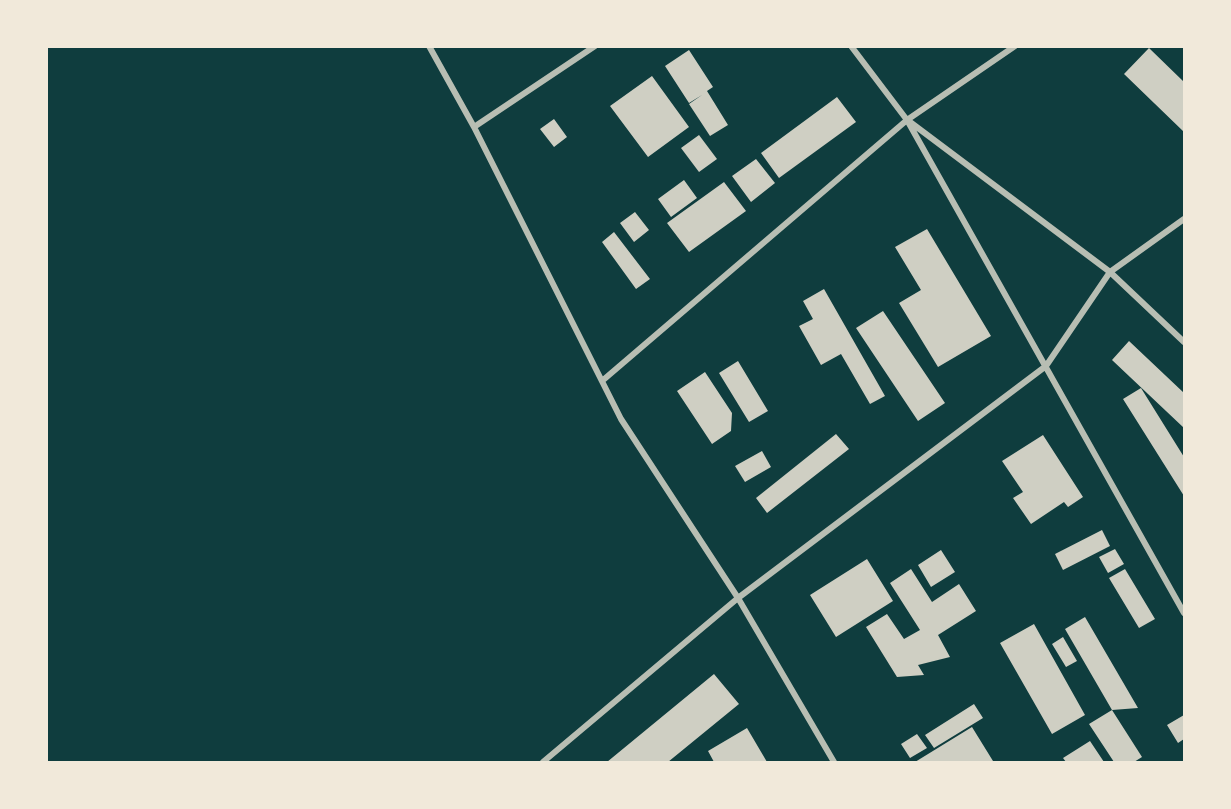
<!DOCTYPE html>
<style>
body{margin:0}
#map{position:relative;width:1231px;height:809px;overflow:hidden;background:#0f3d3e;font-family:Montserrat,sans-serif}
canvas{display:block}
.frame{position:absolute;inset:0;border:48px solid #f1e9da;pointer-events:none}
</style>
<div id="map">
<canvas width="1231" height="809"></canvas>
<div class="frame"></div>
</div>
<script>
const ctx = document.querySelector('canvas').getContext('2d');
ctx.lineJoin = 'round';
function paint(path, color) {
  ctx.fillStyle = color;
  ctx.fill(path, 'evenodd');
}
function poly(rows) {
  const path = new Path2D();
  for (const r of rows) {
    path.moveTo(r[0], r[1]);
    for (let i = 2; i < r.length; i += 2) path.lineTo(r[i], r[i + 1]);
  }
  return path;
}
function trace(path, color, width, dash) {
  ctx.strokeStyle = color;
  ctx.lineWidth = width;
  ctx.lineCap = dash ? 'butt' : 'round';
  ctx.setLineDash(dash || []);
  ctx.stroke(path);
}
const building = poly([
 [1149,48,1184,82,1184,132,1124,74],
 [689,50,713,87,707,91,728,125,710,136,689,104,702,95,689,103,665,66],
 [652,76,689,127,648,157,610,106],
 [837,97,856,122,779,178,761,153],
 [554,119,567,137,554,147,540,129],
 [699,135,717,159,699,172,681,148],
 [756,159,775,183,751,202,732,176],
 [684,180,697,198,671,217,658,199],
 [724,182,746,211,689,252,667,223],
 [635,212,649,230,634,242,620,223],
 [927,229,991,336,938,367,899,303,921,290,895,247],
 [614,232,650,279,636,289,602,242],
 [824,289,885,396,870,404,841,354,821,365,799,326,813,319,803,301],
 [883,311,945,403,918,421,856,328],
 [1129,341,1184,393,1184,428,1112,360],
 [738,361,768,411,749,422,719,373],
 [705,372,732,413,731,431,712,444,677,391],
 [1141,388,1184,457,1184,496,1123,399],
 [836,434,849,449,767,513,756,498],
 [1043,435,1083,497,1068,507,1064,502,1031,524,1013,498,1023,492,1002,461],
 [762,451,771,467,745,482,735,466],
 [1102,530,1110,546,1063,570,1055,554],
 [1115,549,1124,564,1108,573,1099,557],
 [941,550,955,572,931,587,918,565],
 [867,559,893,601,836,637,810,595],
 [911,569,932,602,959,584,976,611,938,635,950,657,918,665,924,675,897,677,866,627,887,614,904,639,920,630,890,583],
 [1125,569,1155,619,1139,628,1109,578],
 [1085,617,1138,708,1112,710,1065,629],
 [1034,624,1085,715,1052,734,1000,643],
 [1063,637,1077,661,1066,667,1052,644],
 [714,674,739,704,668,762,607,762],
 [974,704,983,718,934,748,925,735],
 [1112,710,1142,757,1134,762,1114,762,1089,724],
 [1184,715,1184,739,1178,743,1167,725],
 [972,727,993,761,990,762,915,762],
 [747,728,767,762,714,762,708,751],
 [917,734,927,748,910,758,901,744],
 [1090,741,1104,762,1066,762,1063,758]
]);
const minor = poly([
 [429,46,474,127,621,419,738,598,834,762],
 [851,46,907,120,1184,613],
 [910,122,1110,272,1184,342],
 [474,127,595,46],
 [602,381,907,120,1015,46],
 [543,762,738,598,1046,366,1110,272,1184,219]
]);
paint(building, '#cfcfc3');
trace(minor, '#b8beb3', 6);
</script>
